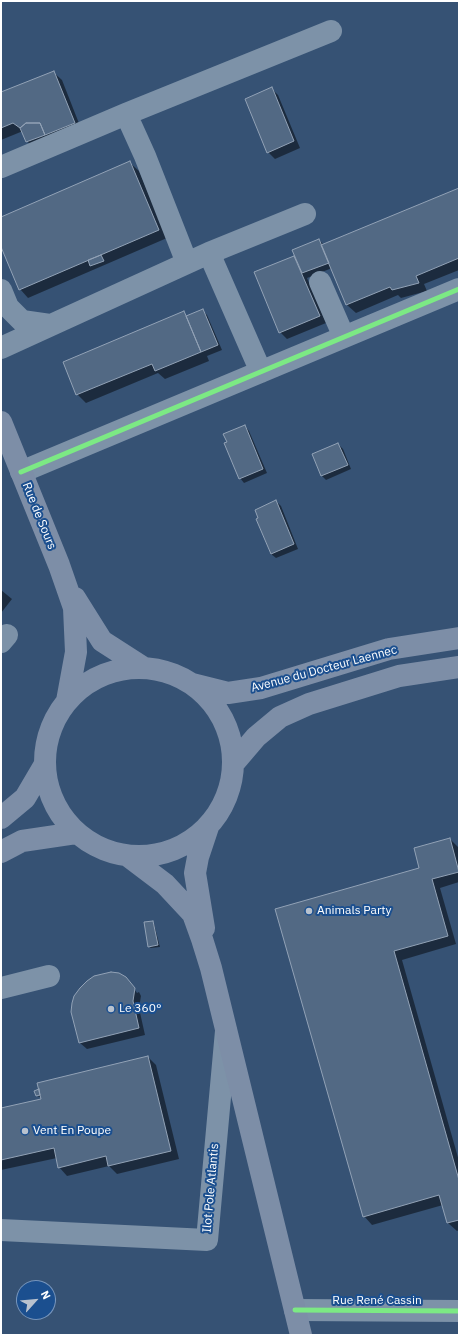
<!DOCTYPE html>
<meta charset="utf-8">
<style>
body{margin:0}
#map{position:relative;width:460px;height:1336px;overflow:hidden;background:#365274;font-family:"IBM Plex Sans",sans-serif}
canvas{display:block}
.frame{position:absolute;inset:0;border:2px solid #fff;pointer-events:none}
.north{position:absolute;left:16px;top:1280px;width:40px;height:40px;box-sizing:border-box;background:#1b4f8f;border:1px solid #7695bc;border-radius:50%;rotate:63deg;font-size:11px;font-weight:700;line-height:16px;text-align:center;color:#fff}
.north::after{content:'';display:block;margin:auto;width:14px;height:18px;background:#b9c2ce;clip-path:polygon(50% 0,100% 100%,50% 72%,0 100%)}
</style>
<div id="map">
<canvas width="460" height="1336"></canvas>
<div class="frame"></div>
<div class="north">N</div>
</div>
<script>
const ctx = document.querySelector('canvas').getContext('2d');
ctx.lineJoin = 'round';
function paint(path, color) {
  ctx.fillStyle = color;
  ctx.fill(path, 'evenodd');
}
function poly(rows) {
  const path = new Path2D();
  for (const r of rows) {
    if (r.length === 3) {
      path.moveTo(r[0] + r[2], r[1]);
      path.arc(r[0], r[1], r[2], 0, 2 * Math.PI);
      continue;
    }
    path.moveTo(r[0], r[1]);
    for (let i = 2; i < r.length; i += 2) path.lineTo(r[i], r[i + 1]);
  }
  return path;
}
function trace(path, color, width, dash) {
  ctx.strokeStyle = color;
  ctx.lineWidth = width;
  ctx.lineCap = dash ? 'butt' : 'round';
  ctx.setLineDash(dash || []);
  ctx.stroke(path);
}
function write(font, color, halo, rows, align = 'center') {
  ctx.font = font + ' "IBM Plex Sans",sans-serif';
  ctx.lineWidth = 4;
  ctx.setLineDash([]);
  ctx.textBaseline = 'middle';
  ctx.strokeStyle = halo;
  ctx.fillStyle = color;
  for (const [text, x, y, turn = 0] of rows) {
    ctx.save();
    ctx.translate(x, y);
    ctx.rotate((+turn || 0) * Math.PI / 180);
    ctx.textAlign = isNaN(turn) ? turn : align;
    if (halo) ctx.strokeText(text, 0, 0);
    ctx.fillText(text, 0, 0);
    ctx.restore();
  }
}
const shadow = poly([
 [53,72,62,80,82,131,29,144,23,131,1,140,1,93],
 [272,89,278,95,300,148,275,159,268,152],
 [130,163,139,171,167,238,28,298,20,289,1,245,1,218],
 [459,189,459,270,424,284,427,291,401,298,398,295,356,313,347,305,332,268,307,278,326,323,287,339,280,332,294,257,298,260,319,240,324,245],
 [202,310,207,315,222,350,207,356,209,361,165,379,158,373,86,403,77,394,64,362,184,313,187,316],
 [245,426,249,431,267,473,244,483,240,478],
 [338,444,343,449,351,469,326,480,322,476],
 [276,501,281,506,298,549,276,558,271,554,257,520],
 [1,590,12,599,1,613],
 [450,839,459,848,459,882,440,888,456,944,402,960,459,1161,459,1230,457,1231,448,1223,443,1205,372,1225,364,1216,276,910,420,868],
 [152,922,154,924,160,947,151,948,148,946],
 [129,982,137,993,139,992,141,996,139,1008,145,1035,87,1049,80,1043],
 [148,1057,156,1065,179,1159,117,1174,109,1166,67,1176,59,1167,57,1158,1,1170,1,1109,43,1099,42,1097,39,1097,37,1095]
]);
const building = poly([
 [54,71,75,123,45,135,40,123,26,123,20,128,13,123,1,128,1,92,54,71],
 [272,87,294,141,267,153,245,99,272,87],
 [26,123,40,123,45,135,26,142,20,128,26,123],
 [130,161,159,230,19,290,1,247,1,217,130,161],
 [459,188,459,258,416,276,419,283,392,290,390,287,346,305,321,245,459,188],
 [319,239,329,263,302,273,292,250,319,239],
 [101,255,104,261,90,266,88,260,101,255],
 [294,256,320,316,279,333,254,272,294,256],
 [203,309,218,345,201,352,186,316,203,309],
 [184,311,201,352,155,371,152,364,76,395,63,362,184,311],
 [245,425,263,469,239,479,224,443,227,442,223,434,245,425],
 [338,443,348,465,321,476,312,454,338,443],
 [276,500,294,544,271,554,256,519,258,518,255,510,276,500],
 [450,838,459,872,432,879,448,936,394,951,459,1180,459,1220,447,1223,439,1195,363,1217,275,909,419,868,414,848,450,838],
 [153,921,158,945,148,947,144,922,153,921],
 [111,972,119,973,126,977,135,988,133,1001,139,1028,79,1043,71,1012,72,1003,74,996,80,988,87,981,94,976,111,972],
 [148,1056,171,1151,108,1166,106,1156,58,1168,54,1148,1,1160,1,1108,41,1099,37,1083,148,1056],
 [39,1089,40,1095,36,1096,34,1091,39,1089]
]);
const minor = poly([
 [126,114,145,156,187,263],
 [1,167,126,114,331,31],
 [209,253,261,372],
 [320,282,344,337],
 [1,290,8,307,22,321,50,325],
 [1,348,209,253,305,214],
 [21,472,459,289],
 [1,642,7,635],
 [1,988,49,976],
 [1,1230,207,1240,226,1031],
 [295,1310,459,1311]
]);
const major = poly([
 [1,422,59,565,74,608,76,652,67,701],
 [75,598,102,641,144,668],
 [139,762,94],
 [192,684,228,693,261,688,389,649,459,638],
 [233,764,256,737,280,717,309,704,399,676,459,667],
 [1,818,25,798,45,764],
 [1,852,22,841,76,833],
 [128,856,165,884,193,914,202,939,211,968,301,1335],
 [204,928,195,873,198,857,208,827]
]);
const cycleway = poly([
 [21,472,459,289],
 [295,1310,459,1311]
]);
const markers = [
 [309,911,4,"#b9c2ce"],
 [111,1009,4,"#b9c2ce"],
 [25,1131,4,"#b9c2ce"]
];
const streetNames = [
 ["Rue de Sours",39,516,68],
 ["Avenue du Docteur Laennec",324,669,-15],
 ["Ilot Pole Atlantis",211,1188,-85],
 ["Rue René Cassin",377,1301]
];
const poiNames = [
 ["Animals Party",317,911],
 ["Le 360°",119,1009],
 ["Vent En Poupe",33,1131]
];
paint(shadow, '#0007');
paint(building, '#526984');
trace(building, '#92a2b6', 1);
trace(minor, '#7d92a8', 22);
trace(major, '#7d8ea7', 22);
trace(cycleway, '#7ce984', 5);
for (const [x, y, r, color] of markers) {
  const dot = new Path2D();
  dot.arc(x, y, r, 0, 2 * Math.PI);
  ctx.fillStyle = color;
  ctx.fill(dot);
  trace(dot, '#1b4f8f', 1.5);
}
write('12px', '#fff', '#1b4f8f', streetNames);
write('12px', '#fff', '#1b4f8f', poiNames, 'left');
</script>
